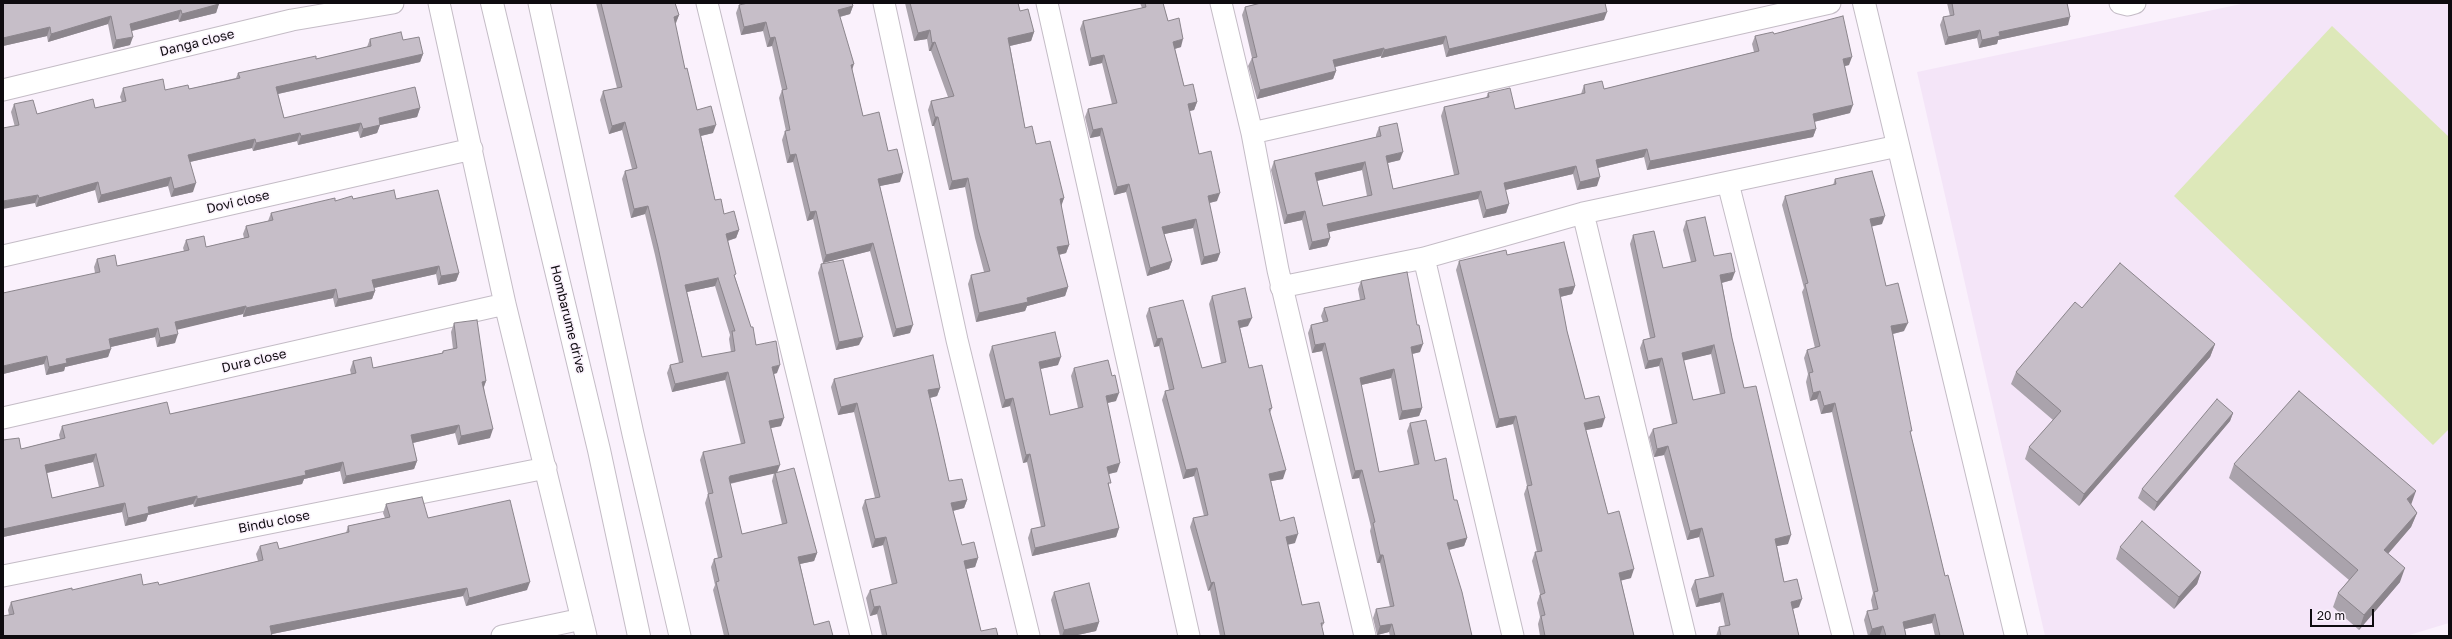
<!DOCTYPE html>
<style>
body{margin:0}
#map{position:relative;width:2452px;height:639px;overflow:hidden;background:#faf1fc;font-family:"Golos Text",sans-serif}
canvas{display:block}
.frame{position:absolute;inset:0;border:4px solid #0e0b0f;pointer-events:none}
.scale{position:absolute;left:2310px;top:609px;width:64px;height:18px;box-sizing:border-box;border:2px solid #0e0b0f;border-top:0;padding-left:5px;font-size:12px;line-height:14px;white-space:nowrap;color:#0e0b0f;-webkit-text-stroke:3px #faf1fc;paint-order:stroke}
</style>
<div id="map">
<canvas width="2452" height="639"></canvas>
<div class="frame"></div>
<div class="scale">20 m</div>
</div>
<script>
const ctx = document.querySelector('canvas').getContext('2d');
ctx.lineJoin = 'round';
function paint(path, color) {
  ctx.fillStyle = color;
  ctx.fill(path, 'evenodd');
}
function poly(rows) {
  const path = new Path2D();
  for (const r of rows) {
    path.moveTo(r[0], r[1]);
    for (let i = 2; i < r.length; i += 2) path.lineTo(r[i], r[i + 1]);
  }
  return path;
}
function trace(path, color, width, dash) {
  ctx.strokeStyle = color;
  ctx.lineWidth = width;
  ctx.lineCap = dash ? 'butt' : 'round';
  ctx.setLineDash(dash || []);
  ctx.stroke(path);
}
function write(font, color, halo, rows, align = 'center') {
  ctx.font = font + ' "Golos Text",sans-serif';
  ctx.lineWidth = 3;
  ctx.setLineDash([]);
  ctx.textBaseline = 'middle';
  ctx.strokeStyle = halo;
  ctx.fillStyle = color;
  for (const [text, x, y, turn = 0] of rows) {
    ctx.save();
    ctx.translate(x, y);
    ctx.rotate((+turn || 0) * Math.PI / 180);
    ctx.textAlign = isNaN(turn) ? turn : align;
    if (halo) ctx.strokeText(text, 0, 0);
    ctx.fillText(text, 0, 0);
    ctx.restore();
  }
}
const education = poly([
 [2246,3,2449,3,2449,623,2406,636,2045,636,1917,72]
]);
const green = poly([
 [2332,26,2449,137,2449,429,2433,445,2174,196]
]);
const minor = poly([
 [439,3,505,304,586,636],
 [539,3,633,434,680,636],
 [707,3,861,636],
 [884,3,957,340,1029,636],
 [1047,3,1189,636],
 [1221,3,1252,133,1278,270,1365,636],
 [2120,3,2128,5,2135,3],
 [3,90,292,20,393,3],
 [1252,133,1830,3],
 [1728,183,1843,636],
 [1583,213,1685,636],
 [3,256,472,149],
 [1424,258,1513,636],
 [1281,287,1424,258,1583,213,1898,146],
 [3,418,505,304],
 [3,576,546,468],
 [502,636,582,619]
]);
const tertiary = poly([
 [492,3,599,450,639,636],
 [1864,3,2016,636]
]);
const wall = poly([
 [3,3,219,3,216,13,179,22,178,19,132,31,130,45,113,49,108,24,48,42,47,36,3,46],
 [596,3,675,3,679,15,675,24,685,69,697,110,713,133,701,136,715,200,724,214,739,230,736,238,728,241,735,277,756,345,777,373,774,374,781,426,771,428,777,472,817,553,814,561,800,564,814,625,833,636,724,636,713,590,715,585,711,567,714,559,718,558,705,503,708,494,700,460,703,452,741,444,725,380,672,392,667,373,670,365,679,363,655,255,645,214,631,218,622,179,625,171,632,169,622,130,609,134,600,100,603,91,617,88],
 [715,286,730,335,729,339,731,352,702,357,687,292],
 [774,473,772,481,782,524,742,534,730,484],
 [905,3,1018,3,1020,11,1034,32,1031,41,1010,46,1025,128,1036,144,1064,198,1061,205,1069,245,1066,253,1059,255,1068,287,1065,296,1027,306,1025,311,976,322,968,284,971,275,984,272,975,238,965,187,949,190,934,126,932,126,928,110,931,101,948,97,931,51,929,51,927,39,914,41],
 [1140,3,1163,3,1168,21,1181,47,1175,49,1184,86,1197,102,1194,110,1189,111,1199,154,1217,201,1209,203,1220,253,1217,261,1201,265,1193,228,1164,234,1172,261,1169,269,1147,276,1126,192,1114,195,1100,136,1090,138,1085,117,1088,109,1112,104,1102,63,1089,66,1080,29,1083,21,1142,8],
 [1259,3,1605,3,1604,20,1446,57,1443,44,1381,58,1381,56,1335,67,1336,71,1333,79,1257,99,1248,66,1252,58,1242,15,1245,7],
 [1947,3,2067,3,2068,25,1998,40,1997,44,1979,48,1977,38,1945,45,1940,25,1943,17,1950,16],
 [739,5,853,6,850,14,840,17,863,116,888,151,900,182,880,186,910,333,893,337,870,251,823,263,813,219,807,221,793,162,787,163,782,140,785,131,786,131,779,98,782,90,772,46,767,47,763,31,741,35,736,13],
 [1774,34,1849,65,1845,66,1850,113,1814,122,1816,129,1813,137,1647,170,1644,157,1598,168,1597,186,1577,190,1573,174,1505,190,1509,204,1506,213,1483,218,1478,199,1329,232,1330,238,1327,246,1309,250,1302,220,1284,224,1271,170,1274,161,1376,137,1376,135,1379,127,1400,160,1388,163,1393,189,1454,175,1441,116,1444,107,1486,98,1488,93,1515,109,1581,94,1584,85,1604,89,1754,52,1752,44,1755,36],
 [1362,170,1367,196,1323,206,1317,181],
 [370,39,403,40,423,54,420,62,278,94,284,118,420,108,417,117,380,125,377,133,360,138,358,131,298,145,297,141,253,151,252,148,190,162,193,192,171,197,168,186,98,203,95,190,36,207,11,112,14,104,37,114,95,108,122,102,120,97,123,88,165,90,189,89,236,78,238,73,316,59,367,47],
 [1835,179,1882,224,1871,226,1886,286,1904,331,1893,334,1911,435,1945,576,1964,636,1935,636,1932,623,1905,629,1906,636,1880,636,1880,635,1875,636,1868,636,1864,620,1867,611,1873,610,1871,600,1873,593,1832,412,1821,414,1817,399,1810,401,1806,382,1808,374,1804,358,1807,350,1815,348,1802,292,1804,288,1782,205,1785,196,1833,185],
 [353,199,396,199,459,273,456,281,438,285,436,274,374,288,375,291,372,299,335,307,333,298,243,317,243,314,177,329,175,343,157,347,155,337,111,347,108,357,65,367,64,371,46,375,44,364,3,374,95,273,94,267,97,259,117,266,184,251,183,248,186,240,206,247,244,238,243,234,246,226,268,221,271,213,335,201],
 [1686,221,1714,256,1732,280,1722,283,1732,338,1744,388,1788,544,1777,546,1784,582,1799,607,1793,609,1799,636,1716,636,1719,627,1725,626,1720,602,1696,607,1691,589,1695,580,1709,577,1699,537,1687,540,1664,455,1654,457,1649,437,1653,429,1672,424,1659,366,1645,369,1640,348,1643,340,1650,338,1630,244,1633,235,1663,268,1691,262,1683,230],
 [1711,354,1720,394,1693,400,1683,360],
 [1507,255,1575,286,1572,294,1560,297,1567,331,1585,399,1602,427,1586,430,1608,514,1631,578,1621,580,1634,636,1540,636,1538,624,1540,617,1537,603,1540,594,1532,561,1535,552,1537,552,1524,494,1527,486,1513,424,1496,428,1456,270,1459,261],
 [821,264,859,345,836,350,818,273],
 [1361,281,1420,352,1412,354,1422,408,1419,416,1399,420,1391,378,1361,385,1379,472,1414,465,1407,431,1410,423,1435,461,1454,500,1467,538,1464,546,1449,550,1472,636,1390,636,1389,632,1377,635,1373,618,1376,609,1390,607,1380,563,1377,563,1370,531,1371,527,1359,478,1352,479,1322,351,1312,353,1308,333,1311,325,1323,322,1321,316,1324,308,1360,300,1358,289],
 [1212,296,1248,326,1240,328,1249,368,1272,408,1270,413,1283,479,1271,481,1280,521,1295,543,1288,544,1302,605,1324,623,1322,627,1324,636,1220,636,1210,590,1208,591,1190,527,1193,518,1204,516,1194,476,1183,479,1162,400,1165,391,1169,390,1159,346,1154,347,1146,316,1149,308,1202,368,1221,363,1209,304],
 [2082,308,2215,344,2210,357,2079,506,2025,459,2029,447,2053,420,2011,384,2016,372],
 [454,323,486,381,484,387,490,438,458,445,455,433,413,443,417,461,414,469,343,484,340,471,304,479,302,484,194,507,193,504,148,515,146,521,125,526,122,512,3,537,3,440,21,449,60,439,59,435,62,426,170,414,351,374,350,370,353,361,373,368,442,353,443,351,453,349,451,332],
 [93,462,99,487,52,498,47,473],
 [992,346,1058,365,1040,369,1050,415,1078,408,1071,376,1074,368,1116,401,1107,403,1117,472,1109,474,1109,487,1119,528,1116,537,1032,556,1028,538,1031,529,1041,527,1027,462,1023,463,1010,406,1002,408,989,355],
 [834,379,940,388,937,396,930,398,938,432,949,481,967,500,964,508,953,511,962,545,978,558,975,567,966,569,981,631,998,636,882,636,877,614,870,616,866,598,870,590,892,585,883,545,872,548,862,508,865,500,875,498,854,412,838,415,831,387],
 [2233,413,2230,421,2154,511,2138,498,2142,489],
 [2234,464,2411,505,2417,513,2411,527,2388,554,2400,582,2359,630,2333,607,2338,593,2349,580,2229,478],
 [386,504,428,518,527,590,466,606,463,596,272,634,9,615,8,610,11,602,72,590,143,585,159,585,258,561,256,554,260,546,279,549,346,533,348,526,385,518,383,513],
 [2120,547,2201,572,2197,584,2174,609,2116,559],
 [1054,592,1099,622,1096,631,1073,636,1060,636,1051,600]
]);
const shadedWall = poly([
 [219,4,216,13,179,22,182,14],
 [853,6,850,14,835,18,838,10],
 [181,10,178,19,127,32,130,24],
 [1607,12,1604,20,1446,57,1449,49],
 [679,15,676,23,671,25,674,17],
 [111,16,108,24,48,42,51,34],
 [2070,17,2068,25,1998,40,1997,44,1979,48,1982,40,1999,32],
 [766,22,763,31,741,35,744,27],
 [50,27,47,36,3,46,3,38],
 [930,30,927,39,914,41,918,33],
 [1980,30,1977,38,1945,45,1948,37],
 [1034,32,1031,41,1005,47,1008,38],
 [1446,36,1443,44,1381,58,1384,50],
 [133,37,130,45,113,49,116,40],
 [775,37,772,46,767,47,770,38],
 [1183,39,1181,47,1170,50,1173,42],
 [935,42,931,51,929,51,932,43],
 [1384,48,1381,56,1330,68,1333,60],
 [423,54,420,62,273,95,276,87],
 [1104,55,1102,63,1089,66,1091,58],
 [1852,57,1849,65,1840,67,1843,59],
 [854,64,851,73,851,65],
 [1336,71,1333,79,1257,99,1260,90],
 [1197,102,1194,110,1185,112,1188,104],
 [1853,105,1850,113,1809,123,1813,114],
 [420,108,417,117,380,125,377,133,360,138,363,129,379,118],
 [935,117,938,117,934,126,932,126],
 [625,122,622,130,609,134,612,126],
 [361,123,358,131,298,145,301,136],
 [716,125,713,133,696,137,699,129],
 [1102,128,1100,136,1090,138,1093,130],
 [1816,129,1813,137,1647,170,1650,161],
 [300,133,297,141,253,151,256,143],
 [255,139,252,148,185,163,188,155],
 [1647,149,1644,157,1593,169,1596,160],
 [1403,152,1400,160,1383,164,1386,156],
 [796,154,793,162,787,163,790,155],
 [1365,162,1362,170,1312,182,1315,173],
 [1576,166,1573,174,1501,191,1504,183],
 [903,173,900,182,875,187,878,179],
 [171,177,168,186,98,203,101,195],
 [1600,177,1597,186,1577,190,1580,182],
 [968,178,965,187,949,190,952,181],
 [98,182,95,190,36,207,39,198],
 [196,183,193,192,171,197,174,189],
 [1129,184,1126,192,1114,195,1117,187],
 [1481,191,1478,199,1324,233,1327,224],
 [1220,193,1217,201,1205,204,1208,196],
 [38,195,35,203,3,209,3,201],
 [1064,198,1061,207,1060,199],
 [1509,204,1506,213,1483,218,1486,210],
 [648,206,645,214,631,218,634,209],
 [816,211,813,219,807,221,810,212],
 [1305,211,1302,220,1284,224,1287,215],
 [1885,216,1882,224,1866,228,1870,219],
 [1196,219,1193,228,1160,235,1162,227],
 [739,230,736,238,723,242,726,234],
 [1330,238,1327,246,1309,250,1312,242],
 [873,243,870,251,823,263,826,255],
 [1069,245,1066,253,1053,256,1057,247],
 [1220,253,1217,261,1201,265,1204,257],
 [1172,261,1169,269,1147,276,1150,268],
 [439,266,436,274,369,289,372,280],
 [1735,272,1732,280,1717,284,1720,275],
 [459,273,456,281,438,285,441,276],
 [718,278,715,286,682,293,685,285],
 [1575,286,1572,294,1556,298,1559,289],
 [1068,287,1065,296,1027,306,1025,311,976,322,979,313,1027,298],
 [336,289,333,298,243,317,246,308],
 [375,291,372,299,335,307,338,299],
 [246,306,243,314,172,331,175,322],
 [1252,318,1248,326,1235,329,1238,321],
 [1908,323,1904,331,1888,335,1891,326],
 [913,325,910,333,893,337,896,329],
 [158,328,155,337,106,348,109,339],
 [178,334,175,343,157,347,160,338],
 [863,337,859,345,836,350,839,342],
 [1162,338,1159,346,1154,347,1157,339],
 [1325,343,1322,351,1312,353,1315,345],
 [1423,344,1420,352,1408,355,1411,347],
 [2215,344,2210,357,2079,506,2084,494],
 [1714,345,1711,354,1678,362,1682,353],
 [111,349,108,357,65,367,64,371,46,375,49,367,66,359],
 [47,356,44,364,3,374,3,366],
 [1061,357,1058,365,1036,370,1039,362],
 [1662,358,1659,366,1645,369,1648,361],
 [780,365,777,373,769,375,772,367],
 [1394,369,1391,378,1357,386,1360,378],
 [728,372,725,380,672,392,675,384],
 [486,381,483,389,482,382],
 [940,388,937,396,925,399,928,390],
 [1820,391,1817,399,1810,401,1813,393],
 [1119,393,1116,401,1103,404,1106,396],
 [1013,398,1010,406,1002,408,1005,400],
 [857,403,854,412,838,415,841,407],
 [1835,403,1832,412,1821,414,1824,406],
 [1422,408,1419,416,1399,420,1402,411],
 [2233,413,2230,421,2154,511,2157,502],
 [1516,416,1513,424,1496,428,1499,419],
 [784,418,781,426,766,429,769,421],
 [1605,418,1602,427,1581,431,1584,423],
 [459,425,455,433,408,444,411,435],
 [493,429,490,438,458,445,461,436],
 [1668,446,1664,455,1654,457,1657,449],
 [96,454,93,462,42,474,45,465],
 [1030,454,1027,462,1023,463,1026,455],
 [417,461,414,469,343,484,346,476],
 [343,462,340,471,304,479,302,484,194,507,197,499,305,471],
 [1120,463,1117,472,1104,475,1107,467],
 [780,465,777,473,727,484,730,476],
 [1197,468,1194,476,1183,479,1186,470],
 [1286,470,1283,479,1266,482,1269,474],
 [1362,470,1359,478,1352,479,1355,471],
 [2416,491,2411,505,2407,499],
 [197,496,193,504,148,515,146,521,125,526,128,518,148,507],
 [967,500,964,508,948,512,951,503],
 [125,503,122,512,3,537,3,529],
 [2417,513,2411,527,2379,564,2384,550],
 [1119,528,1116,537,1032,556,1035,548],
 [1702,528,1699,537,1687,540,1690,531],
 [1298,534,1295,543,1283,546,1286,537],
 [1791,535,1788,544,1772,547,1775,539],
 [886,537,883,545,872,548,875,539],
 [1467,538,1464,546,1444,551,1447,543],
 [817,553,814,561,795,565,798,557],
 [1380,555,1383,555,1380,563,1377,563],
 [978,558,975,567,961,570,964,561],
 [2405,568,2400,582,2359,630,2364,615],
 [1634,569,1631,578,1616,582,1619,573],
 [2201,572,2197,584,2174,609,2179,597],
 [530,582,527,590,466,606,469,598],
 [1214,582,1210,590,1208,591,1211,583],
 [467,588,463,596,267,635,270,626],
 [1723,593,1720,602,1696,607,1699,599],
 [1802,599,1799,607,1788,610,1791,602],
 [880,606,877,614,870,616,874,607],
 [1935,614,1932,623,1900,630,1903,622],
 [1099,622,1096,631,1073,636,1062,636,1064,630],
 [1392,624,1389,632,1377,635,1380,626],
 [1883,626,1880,635,1875,636,1869,636,1872,629]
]);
const building = poly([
 [3,3,219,3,219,4,182,14,181,10,130,24,133,37,116,40,111,16,51,34,50,27,3,38,3,3],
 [601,3,675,3,679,15,674,17,685,69,687,68,697,110,711,106,716,125,699,129,715,200,721,199,724,214,734,211,739,230,726,234,736,274,734,275,751,327,753,327,756,345,776,341,780,365,772,367,784,418,769,421,780,465,730,476,729,478,742,534,787,523,775,473,794,468,817,553,798,557,814,625,829,621,833,636,729,636,716,582,719,581,714,559,722,557,708,494,713,493,703,452,745,443,728,372,675,384,670,365,683,362,658,247,648,206,634,209,625,171,637,168,625,122,612,126,603,91,622,87,601,3],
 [718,278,735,331,732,331,735,351,702,357,685,285,718,278],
 [748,3,852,3,853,6,838,10,854,64,851,65,863,116,879,112,888,151,897,149,903,173,878,179,913,325,896,329,873,243,826,255,816,211,810,212,796,154,790,155,785,131,790,130,782,90,787,89,775,37,770,38,766,22,744,27,739,5,748,3],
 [910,3,1018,3,1020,11,1028,9,1034,32,1008,38,1025,128,1032,126,1036,144,1050,141,1064,198,1060,199,1069,245,1057,247,1068,287,1027,298,1028,302,979,313,971,275,990,271,978,229,968,178,952,181,938,117,935,117,931,101,954,96,935,42,932,43,930,30,918,33,910,3],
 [1145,3,1163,3,1168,21,1179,18,1183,39,1173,42,1184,86,1193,84,1197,102,1188,104,1199,154,1211,151,1220,193,1208,196,1220,253,1204,257,1196,219,1162,227,1172,261,1150,268,1129,184,1117,187,1102,128,1093,130,1088,109,1117,103,1104,55,1091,58,1083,21,1146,7,1145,3],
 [1261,3,1605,3,1607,12,1449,49,1446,36,1384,50,1384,48,1333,60,1336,71,1260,90,1252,58,1257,57,1245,7,1261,3],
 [1952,3,2067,3,2070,17,1999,32,2000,36,1982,40,1980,30,1948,37,1943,17,1954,15,1952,3],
 [1843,16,1852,57,1843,59,1853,105,1813,114,1816,129,1650,161,1647,149,1596,160,1600,177,1580,182,1576,166,1504,183,1509,204,1486,210,1481,191,1327,224,1330,238,1312,242,1305,211,1287,215,1274,161,1381,136,1379,127,1397,123,1403,152,1386,156,1393,189,1459,174,1444,107,1489,97,1488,93,1510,88,1515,109,1585,93,1584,85,1602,81,1604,89,1759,51,1755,36,1773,32,1774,34,1843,16],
 [1365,162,1372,195,1323,206,1315,173,1365,162],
 [401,32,403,40,419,37,423,54,276,87,284,118,415,87,420,108,379,118,380,125,363,129,361,123,301,136,300,133,256,143,255,139,188,155,196,183,174,189,171,177,101,195,98,182,39,198,38,195,3,201,3,128,19,125,14,104,33,100,37,114,93,99,95,108,126,101,123,88,163,79,165,90,188,85,189,89,240,78,238,73,316,56,316,59,371,46,370,39,401,32],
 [1872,171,1885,216,1870,219,1886,286,1898,283,1908,323,1891,326,1912,431,1910,431,1945,576,1948,575,1964,636,1940,636,1935,614,1903,622,1906,636,1886,636,1883,626,1872,629,1867,611,1878,609,1874,592,1878,591,1835,403,1824,406,1820,391,1813,393,1809,373,1813,372,1807,350,1820,346,1805,284,1808,283,1785,196,1836,184,1835,179,1872,171],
 [394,190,396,199,438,190,459,273,441,276,439,266,372,280,375,291,338,299,336,289,246,308,246,306,175,322,178,334,160,338,158,328,109,339,111,349,66,359,67,363,49,367,47,356,3,366,3,293,100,272,97,259,115,255,117,266,189,250,186,240,204,236,206,247,249,237,246,226,273,220,271,213,335,198,335,201,352,196,353,199,394,190],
 [1705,217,1714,256,1731,253,1735,272,1720,275,1732,338,1744,388,1756,386,1791,535,1775,539,1784,582,1797,579,1802,599,1791,602,1799,636,1721,636,1719,627,1730,625,1723,593,1699,599,1695,580,1714,576,1702,528,1690,531,1668,446,1657,449,1653,429,1677,423,1662,358,1648,361,1643,340,1655,337,1633,235,1654,231,1663,268,1696,261,1686,221,1705,217],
 [1714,345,1725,393,1693,400,1682,353,1714,345],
 [1564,242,1575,286,1559,289,1567,331,1585,399,1599,396,1605,418,1584,423,1608,514,1619,511,1634,569,1619,573,1634,636,1545,636,1541,616,1545,615,1540,595,1545,593,1535,552,1542,551,1527,486,1532,485,1516,416,1499,419,1459,261,1506,250,1507,255,1564,242],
 [843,260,863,337,839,342,821,264,843,260],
 [2120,263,2215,344,2084,494,2029,447,2061,411,2016,372,2075,302,2082,308,2120,263],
 [1407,272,1417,325,1419,325,1423,344,1411,347,1422,408,1402,411,1394,369,1360,378,1379,472,1419,464,1410,423,1426,420,1435,461,1446,458,1454,500,1457,500,1467,538,1447,543,1462,592,1472,636,1395,636,1392,624,1380,626,1376,609,1394,606,1383,555,1380,555,1373,523,1375,522,1362,470,1355,471,1325,343,1315,345,1311,325,1328,321,1324,308,1365,299,1361,281,1407,272],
 [1245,288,1252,318,1238,321,1249,368,1262,365,1272,408,1269,409,1286,470,1269,474,1280,521,1294,517,1298,534,1286,537,1302,605,1319,602,1324,623,1321,623,1324,636,1225,636,1214,582,1211,583,1193,518,1208,515,1197,468,1186,470,1165,391,1174,389,1162,338,1157,339,1149,308,1183,300,1202,368,1226,362,1212,296,1245,288],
 [477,320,486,381,482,382,493,429,461,436,459,425,411,435,417,461,346,476,343,462,305,471,306,475,197,499,197,496,148,507,149,513,128,518,125,503,3,529,3,440,19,438,21,449,65,438,62,426,167,402,170,414,356,373,353,361,371,357,373,368,443,353,443,351,457,348,454,323,477,320],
 [96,454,104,486,52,498,45,465,96,454],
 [1055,332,1061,357,1039,362,1050,415,1083,407,1074,368,1108,360,1112,376,1115,375,1119,393,1106,396,1120,463,1107,467,1111,483,1108,483,1119,528,1035,548,1031,529,1045,526,1030,454,1026,455,1013,398,1005,400,992,346,1055,332],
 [933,355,940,388,928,390,938,432,949,481,962,479,967,500,951,503,962,545,974,542,978,558,964,561,981,631,996,628,998,636,887,636,880,606,874,607,870,590,897,583,886,537,875,539,865,500,880,497,857,403,841,407,834,379,933,355],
 [2299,391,2416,491,2407,499,2417,513,2384,550,2405,568,2364,615,2338,593,2358,570,2234,464,2299,391],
 [2217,399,2233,413,2157,502,2142,489,2217,399],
 [422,497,428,518,510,500,530,582,469,598,467,588,270,626,272,636,3,636,3,616,14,614,11,602,72,588,72,590,141,574,143,585,158,582,159,585,263,560,260,546,277,542,279,549,349,532,348,526,390,517,386,504,422,497],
 [2142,521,2201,572,2179,597,2120,547,2142,521],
 [1089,583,1099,622,1064,630,1054,592,1089,583]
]);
const streetNames = [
 ["Danga close",197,43,-14],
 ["Dovi close",238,202,-13],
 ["Hombarume drive",568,319,76],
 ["Dura close",254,361,-13],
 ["Bindu close",274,522,-11]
];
paint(education, '#f4e5f8');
paint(green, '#dde8b9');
trace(minor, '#c4bcc6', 23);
trace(tertiary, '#c4bcc6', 24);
trace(minor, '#fff', 21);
trace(tertiary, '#fff', 22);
paint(wall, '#aaa3ac');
paint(shadedWall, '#8b858c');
paint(building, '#c6bec8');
trace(building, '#8b858c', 1);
write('13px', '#0e0b0f', '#faf1fc', streetNames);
</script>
